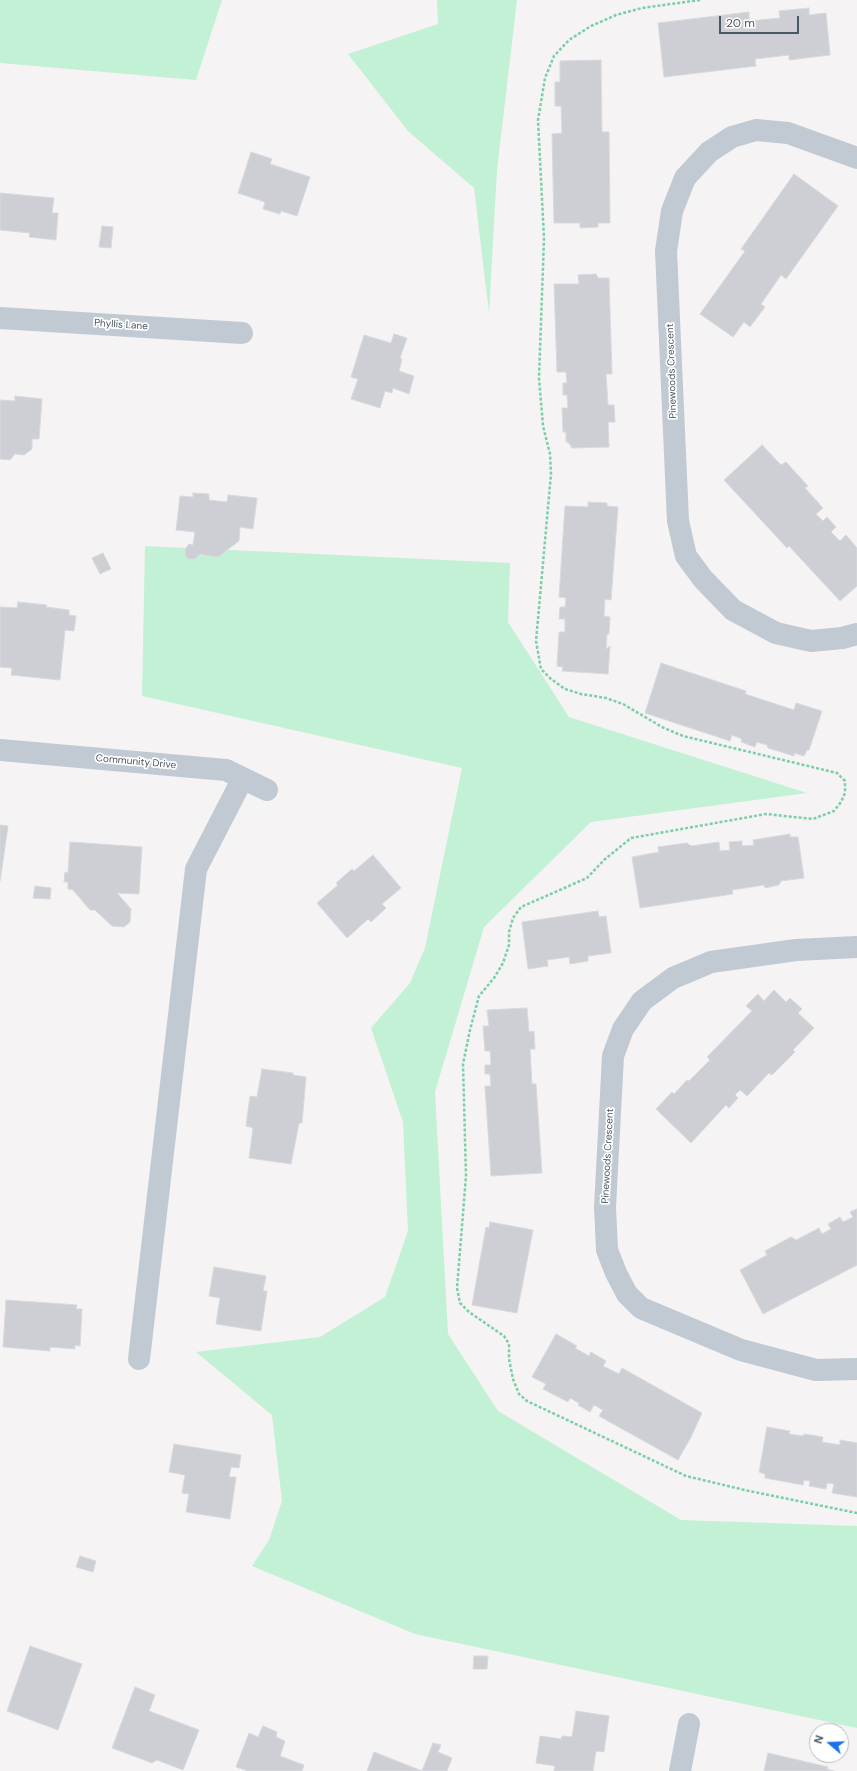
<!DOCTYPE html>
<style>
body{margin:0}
#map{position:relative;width:857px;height:1771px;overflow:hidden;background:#f5f3f3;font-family:"DM Sans",sans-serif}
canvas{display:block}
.north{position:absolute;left:809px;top:1723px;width:40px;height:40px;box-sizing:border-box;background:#fff;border:1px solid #b7bbc0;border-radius:50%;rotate:289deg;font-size:11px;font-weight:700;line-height:16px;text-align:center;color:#4a5661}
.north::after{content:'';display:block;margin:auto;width:14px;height:18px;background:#1a73e8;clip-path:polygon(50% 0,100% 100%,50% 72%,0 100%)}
.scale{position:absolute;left:719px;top:16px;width:80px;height:18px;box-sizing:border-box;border:2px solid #4a5661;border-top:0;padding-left:5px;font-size:12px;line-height:14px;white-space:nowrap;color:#4a5661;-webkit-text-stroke:3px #fff;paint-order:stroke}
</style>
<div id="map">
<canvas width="857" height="1771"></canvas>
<div class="north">N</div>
<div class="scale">20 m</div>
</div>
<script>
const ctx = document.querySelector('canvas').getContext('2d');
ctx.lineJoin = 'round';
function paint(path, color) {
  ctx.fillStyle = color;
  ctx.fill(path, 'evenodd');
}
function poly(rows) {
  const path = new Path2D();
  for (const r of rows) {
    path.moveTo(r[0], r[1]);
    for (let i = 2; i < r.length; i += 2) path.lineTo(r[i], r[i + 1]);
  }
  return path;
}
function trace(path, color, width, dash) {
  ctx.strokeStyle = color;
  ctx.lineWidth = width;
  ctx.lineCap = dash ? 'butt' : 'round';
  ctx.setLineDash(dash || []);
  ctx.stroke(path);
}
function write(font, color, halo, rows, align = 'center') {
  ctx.font = font + ' "DM Sans",sans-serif';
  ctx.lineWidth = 3.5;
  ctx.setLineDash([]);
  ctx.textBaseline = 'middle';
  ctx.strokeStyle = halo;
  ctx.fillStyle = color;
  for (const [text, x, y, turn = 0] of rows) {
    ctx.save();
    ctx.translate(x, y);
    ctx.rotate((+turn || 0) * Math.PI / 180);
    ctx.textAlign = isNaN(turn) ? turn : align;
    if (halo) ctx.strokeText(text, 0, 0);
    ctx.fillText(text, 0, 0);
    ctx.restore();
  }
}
const green = poly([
 [0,0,222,0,196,80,0,63],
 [437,0,517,0,497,170,489,313,474,188,408,131,348,54,438,24],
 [145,546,510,563,508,622,569,717,807,793,591,822,484,927,435,1092,448,1334,498,1411,681,1520,857,1526,857,1728,415,1634,252,1566,269,1540,282,1501,272,1415,196,1352,320,1337,385,1297,408,1231,403,1122,371,1028,410,983,425,948,462,768,142,696]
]);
const building = poly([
 [809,8,809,15,826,13,830,55,789,60,789,55,755,59,756,66,664,77,658,23,749,12,749,21,780,18,779,11,809,8],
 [601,60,602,132,609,132,610,223,598,223,598,227,580,228,580,223,554,223,552,134,562,133,561,106,555,106,555,82,560,82,560,61,601,60],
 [251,152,272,159,270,164,310,177,297,216,281,211,280,214,263,209,265,202,238,193,251,152],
 [794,174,838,206,786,279,781,275,761,304,765,307,750,327,744,322,733,337,700,314,745,251,741,249,794,174],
 [0,193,54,198,52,213,58,213,56,240,29,237,30,233,0,230,0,193],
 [102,226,113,227,111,248,99,247,102,226],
 [596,274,598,278,609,278,612,374,606,374,608,405,614,405,615,422,608,422,609,447,572,448,568,442,566,442,566,432,563,432,562,408,568,408,567,395,563,395,563,383,567,383,566,372,557,372,554,284,579,284,578,275,596,274],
 [394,334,407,338,400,358,402,359,399,371,414,376,409,394,393,388,392,393,385,391,380,408,351,399,358,379,351,377,364,335,391,343,394,334],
 [15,396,42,399,39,439,32,439,32,449,24,455,15,454,10,460,0,459,0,400,15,401,15,396],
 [762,445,781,465,786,462,808,486,805,488,823,508,816,514,823,521,827,517,836,527,831,532,840,541,846,535,857,548,857,586,840,601,789,546,787,548,724,480,762,445],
 [193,493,209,494,209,500,227,502,228,495,257,498,253,529,240,527,239,541,218,557,200,554,195,559,188,559,185,555,186,548,189,544,193,545,195,532,176,530,180,496,193,497,193,493],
 [588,502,607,503,607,506,618,507,611,600,605,599,604,616,610,617,609,634,607,634,606,649,610,646,608,674,562,671,563,667,557,666,559,632,565,632,565,619,559,619,560,607,565,607,566,598,559,597,565,506,588,507,588,502],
 [103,553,111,569,100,574,92,558,103,553],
 [18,602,47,605,46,607,69,610,69,615,76,616,74,631,65,630,60,680,11,675,12,668,0,667,0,607,17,608,18,602],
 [661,663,746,691,745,694,794,710,796,703,822,711,809,750,807,750,804,756,794,753,794,756,768,748,767,745,757,742,755,747,741,742,742,739,732,735,730,741,645,713,661,663],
 [0,825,8,826,0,881,0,825],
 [790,834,790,837,798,837,804,878,781,881,779,885,765,888,764,885,732,890,733,894,640,908,632,857,659,852,658,847,687,843,691,846,719,842,720,851,730,850,729,842,742,841,742,846,754,845,753,840,790,834],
 [70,842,142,847,139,894,117,893,131,909,130,922,124,927,112,926,95,910,90,910,73,890,68,889,68,882,64,882,65,872,68,873,70,842],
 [373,855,401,888,382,904,386,908,371,922,368,919,347,938,317,903,338,885,336,883,352,869,354,871,373,855],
 [35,886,51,888,50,899,33,898,35,886],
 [598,911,599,917,606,916,611,953,588,956,588,961,570,964,569,957,547,960,548,966,528,969,522,922,598,911],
 [774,990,786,1002,790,998,802,1009,798,1013,814,1028,793,1050,795,1052,772,1075,769,1073,747,1096,740,1090,735,1095,738,1098,729,1108,726,1105,691,1143,656,1109,672,1092,674,1094,687,1080,689,1081,710,1060,707,1057,752,1011,746,1006,758,994,764,1001,774,990],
 [527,1008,529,1032,534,1031,535,1049,530,1049,532,1084,536,1084,542,1173,491,1176,485,1086,491,1086,490,1074,485,1074,485,1065,491,1065,490,1051,485,1051,483,1026,489,1026,487,1010,527,1008],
 [262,1069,293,1073,293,1075,306,1077,302,1123,299,1123,291,1164,249,1158,253,1128,246,1126,250,1096,257,1097,262,1069],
 [857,1209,857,1265,763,1314,740,1270,767,1255,765,1251,791,1237,796,1240,819,1228,822,1234,831,1229,828,1224,840,1217,843,1222,853,1217,850,1212,857,1209],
 [490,1222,533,1230,517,1313,472,1305,486,1227,489,1228,490,1222],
 [214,1267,266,1276,263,1291,267,1291,261,1331,216,1324,220,1298,209,1296,214,1267],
 [6,1300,77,1305,76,1309,82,1309,80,1346,75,1345,75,1349,50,1347,50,1351,3,1347,6,1300],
 [556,1334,577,1346,575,1348,589,1356,591,1352,606,1361,603,1366,619,1374,622,1368,702,1413,691,1437,678,1460,599,1416,603,1410,594,1405,590,1412,578,1405,579,1403,570,1398,568,1402,543,1389,546,1384,532,1377,556,1334],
 [767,1427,790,1431,789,1434,803,1436,804,1434,823,1437,822,1442,840,1445,840,1440,857,1443,857,1497,832,1493,834,1484,827,1483,826,1489,809,1486,810,1481,804,1480,803,1485,765,1478,765,1474,759,1472,767,1427],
 [174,1444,241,1455,239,1468,231,1467,229,1477,236,1477,230,1519,186,1512,189,1494,182,1493,185,1475,169,1472,174,1444],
 [80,1556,96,1561,93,1572,76,1567,80,1556],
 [30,1646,82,1664,58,1730,7,1711,30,1646],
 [474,1656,488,1656,487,1669,473,1669,474,1656],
 [135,1687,155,1695,149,1711,199,1730,183,1770,157,1760,152,1763,112,1748,135,1687],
 [576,1711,609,1716,604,1752,596,1751,593,1771,554,1771,555,1766,536,1763,540,1736,561,1739,562,1736,572,1737,576,1711],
 [263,1726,277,1732,276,1737,285,1741,280,1756,304,1765,302,1771,248,1771,236,1767,249,1733,258,1737,263,1726],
 [433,1743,441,1745,438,1752,452,1758,447,1771,367,1771,374,1752,422,1771,433,1743],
 [768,1753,828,1767,827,1769,834,1771,764,1771,768,1753]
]);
const path = poly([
 [700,0,642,8,616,15,591,26,569,40,554,56,545,78,538,120,544,238,539,378,543,426,550,454,551,474,536,641,541,669,551,679,565,689,581,694,606,698,623,704,662,727,683,736,837,773,845,781,845,793,841,802,834,811,813,819,766,814,631,838,604,860,587,878,521,907,513,918,509,932,509,945,503,963,494,978,479,996,470,1030,463,1064,466,1176,457,1288,460,1303,469,1312,504,1336,509,1344,509,1359,513,1379,519,1394,527,1401,686,1476,749,1491,857,1513]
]);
const street = poly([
 [857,158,788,133,756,130,732,137,709,152,685,178,672,211,666,251,678,521,686,556,703,579,733,610,776,633,811,641,842,638,857,634],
 [0,318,242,333],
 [0,750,226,770,267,790],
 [857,947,796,950,711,962,673,978,642,1001,623,1029,613,1056,605,1207,607,1250,616,1273,627,1294,641,1308,741,1350,816,1370,857,1369],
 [139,1359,196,869,243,778],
 [680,1771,689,1724]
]);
const streetNames = [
 ["Phyllis Lane",121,325,4],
 ["Pinewoods Crescent",672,371,-92],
 ["Community Drive",136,762,5],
 ["Pinewoods Crescent",608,1156,-87]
];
paint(green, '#c3f1d5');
paint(building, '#cdcfd5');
trace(building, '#d7d9de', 1);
trace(path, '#7ad0a6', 2.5, [3, 2]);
trace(street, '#c1cad2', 22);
write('10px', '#4a5661', '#fff', streetNames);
</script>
